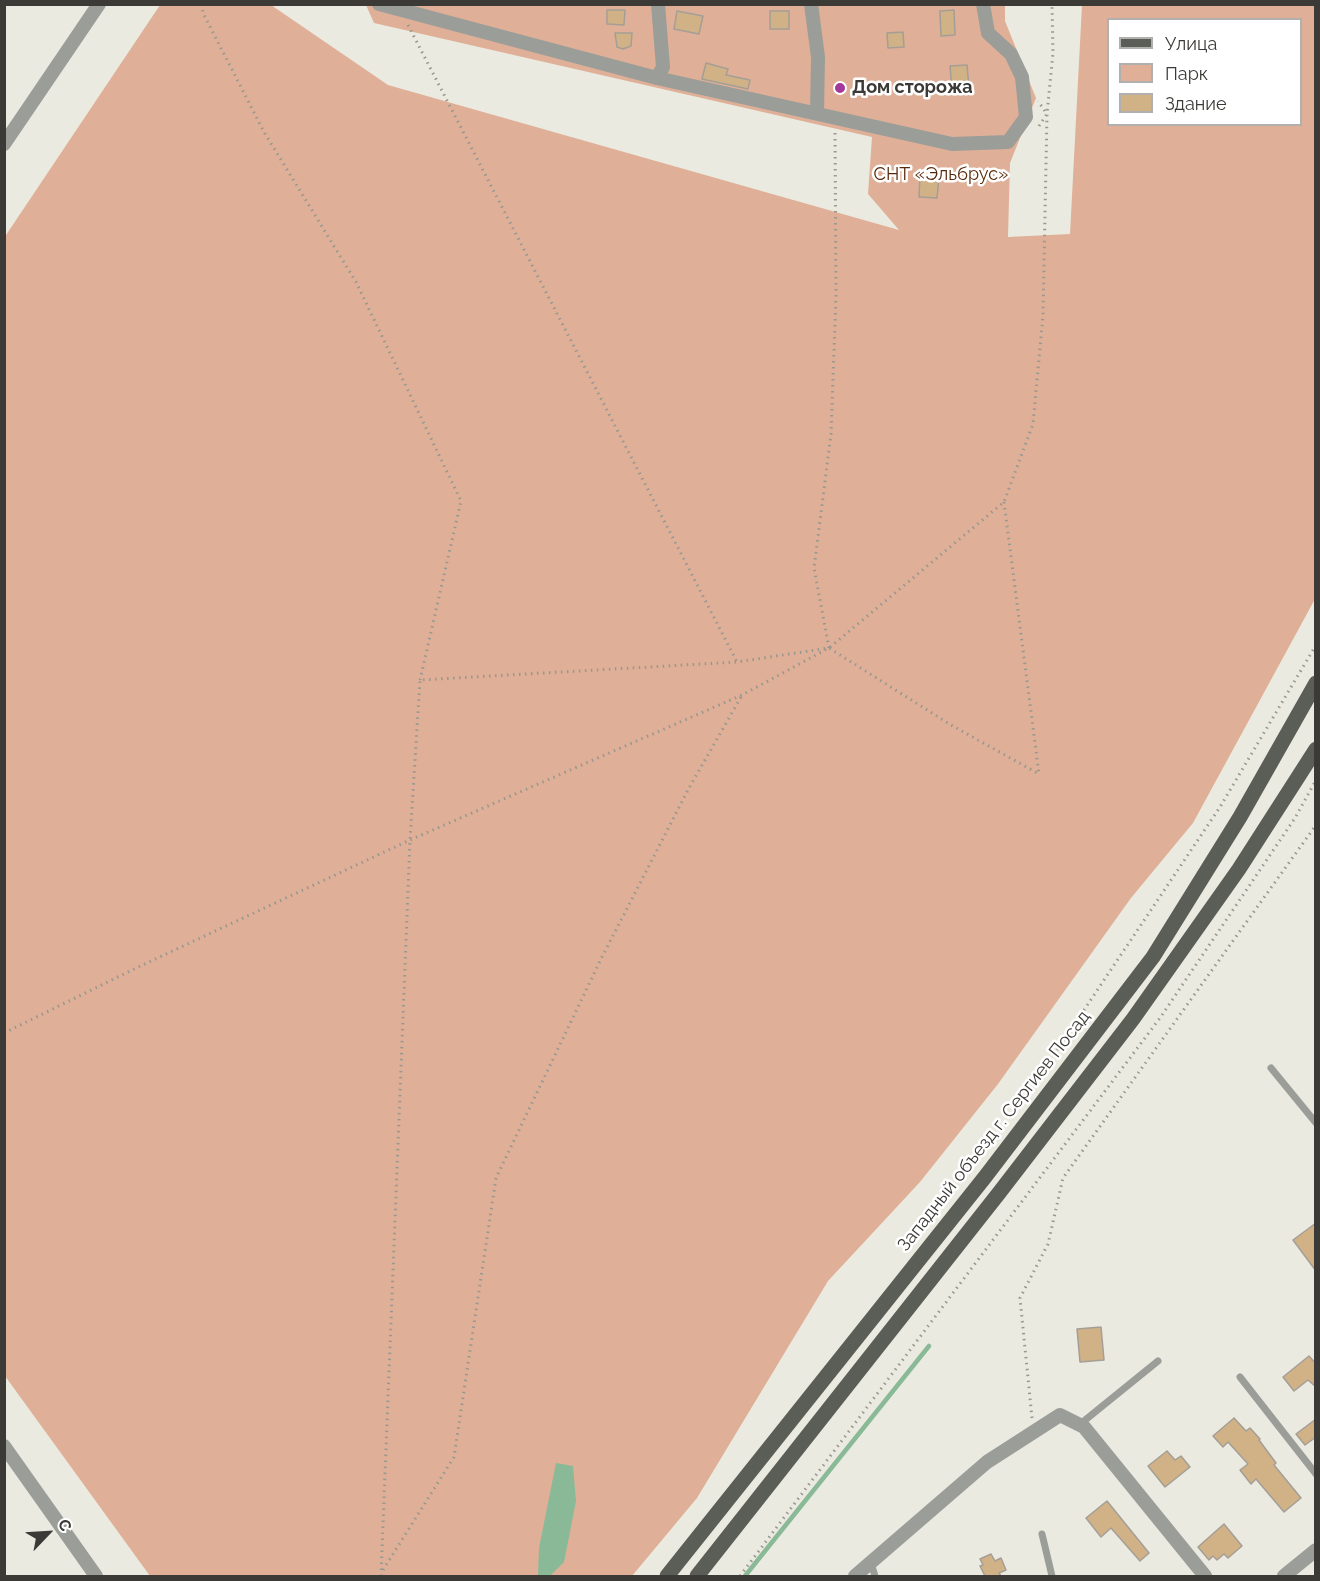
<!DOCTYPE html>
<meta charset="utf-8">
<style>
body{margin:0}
#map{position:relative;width:1320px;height:1581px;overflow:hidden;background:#ebeae0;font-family:Raleway,sans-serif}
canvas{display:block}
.frame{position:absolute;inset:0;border:6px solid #3b3a36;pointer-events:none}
.legend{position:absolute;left:1107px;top:18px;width:195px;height:108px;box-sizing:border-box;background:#fff;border:2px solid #b1b0af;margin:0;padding:8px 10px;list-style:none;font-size:18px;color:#3b3a36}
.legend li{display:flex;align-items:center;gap:12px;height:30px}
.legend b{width:30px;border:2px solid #b1b0af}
.north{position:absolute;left:18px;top:1503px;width:60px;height:60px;-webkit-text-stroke:4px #fff;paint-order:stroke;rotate:65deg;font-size:16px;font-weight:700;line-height:24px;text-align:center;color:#3b3a36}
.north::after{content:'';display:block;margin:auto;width:21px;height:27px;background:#3b3a36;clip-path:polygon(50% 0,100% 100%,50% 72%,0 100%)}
</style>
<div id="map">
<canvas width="1320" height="1581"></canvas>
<div class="frame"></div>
<ul class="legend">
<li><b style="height:8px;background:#5a5e57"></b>Улица</li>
<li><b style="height:16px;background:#dfb097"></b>Парк</li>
<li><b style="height:16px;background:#d1b287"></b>Здание</li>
</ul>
<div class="north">С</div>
</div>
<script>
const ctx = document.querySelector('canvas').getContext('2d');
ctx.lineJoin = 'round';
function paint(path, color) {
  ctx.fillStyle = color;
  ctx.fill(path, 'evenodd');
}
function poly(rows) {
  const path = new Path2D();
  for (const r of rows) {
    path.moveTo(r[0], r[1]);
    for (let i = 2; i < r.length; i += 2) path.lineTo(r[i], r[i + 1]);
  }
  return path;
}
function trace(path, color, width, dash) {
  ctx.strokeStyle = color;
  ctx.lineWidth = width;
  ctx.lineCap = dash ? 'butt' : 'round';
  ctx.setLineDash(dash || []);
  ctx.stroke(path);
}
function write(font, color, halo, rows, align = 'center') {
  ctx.font = font + ' Raleway,sans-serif';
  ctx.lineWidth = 5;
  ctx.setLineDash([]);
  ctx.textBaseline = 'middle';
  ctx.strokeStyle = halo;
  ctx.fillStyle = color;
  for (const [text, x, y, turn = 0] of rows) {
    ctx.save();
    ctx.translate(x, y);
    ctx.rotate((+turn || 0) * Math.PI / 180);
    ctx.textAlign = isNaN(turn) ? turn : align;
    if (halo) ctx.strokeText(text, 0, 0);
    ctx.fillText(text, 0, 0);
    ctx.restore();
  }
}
const green = poly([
 [160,5,271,5,388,85,899,230,868,194,872,137,374,23,366,5,1005,5,1005,21,1036,98,1010,163,1008,237,1070,234,1082,5,1315,5,1315,599,1193,823,1131,898,998,1084,920,1182,828,1281,697,1498,632,1576,150,1576,5,1376,4,238],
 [1108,20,1300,20,1300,124,1108,124]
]);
const water = poly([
 [556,1463,573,1466,576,1501,564,1562,550,1576,538,1575,539,1548]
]);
const stream = poly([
 [745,1576,929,1346]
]);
const building = poly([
 [607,10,625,10,624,25,607,24,607,10],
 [954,10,955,35,941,36,940,11,954,10],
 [677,11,703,16,699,34,674,29,677,11],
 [770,11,789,11,789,29,770,29,770,11],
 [903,32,904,47,888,48,887,33,903,32],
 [615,33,632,33,631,46,623,49,617,47,615,33],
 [706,63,728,69,726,75,750,80,748,89,702,79,706,63],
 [967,65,969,87,952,89,950,66,967,65],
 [920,176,939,177,937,198,919,197,920,176],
 [1316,1223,1316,1271,1293,1240,1316,1223],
 [1101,1327,1104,1360,1080,1362,1077,1329,1101,1327],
 [1309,1356,1316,1364,1316,1387,1308,1380,1294,1391,1283,1377,1309,1356],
 [1234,1418,1246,1431,1250,1428,1260,1439,1259,1440,1276,1463,1274,1465,1301,1498,1284,1512,1256,1479,1251,1484,1240,1470,1248,1464,1228,1442,1223,1447,1213,1436,1234,1418],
 [1316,1419,1316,1437,1305,1445,1296,1434,1316,1419],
 [1167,1451,1175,1460,1181,1456,1190,1467,1165,1487,1148,1466,1167,1451],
 [1107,1501,1149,1553,1140,1561,1111,1528,1101,1537,1086,1518,1107,1501],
 [1224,1524,1242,1546,1228,1558,1224,1554,1217,1560,1213,1556,1209,1560,1198,1547,1224,1524],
 [991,1554,995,1561,1001,1558,1006,1570,999,1573,1001,1576,985,1576,980,1566,983,1565,980,1559,991,1554]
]);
const path = poly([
 [202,4,203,13,264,132,356,282,461,501,420,680],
 [408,25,737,662],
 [1039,126,1047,114,1053,53,1052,4],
 [1004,502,1039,774],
 [829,648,814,568,831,434,836,296,835,130],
 [4,1033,134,969,410,840,742,695,829,648,1004,502,1033,424,1043,315,1047,114,1038,101],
 [1027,1095,1220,807,1316,645],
 [1032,1418,1020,1298,1048,1244,1063,1178,1316,825],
 [383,1570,454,1457,496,1178,601,959,689,788,741,697],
 [381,1576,410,840,420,680,737,662,829,648,951,725,1039,774],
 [740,1576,1160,1018,1295,818,1316,780]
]);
const lane = poly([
 [1271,1068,1316,1123],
 [1240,1377,1316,1474],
 [1079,1425,1158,1361],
 [1042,1534,1052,1576],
 [871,1563,875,1576]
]);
const street = poly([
 [379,4,657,78,952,144,1008,142,1026,117,1022,77,1011,54,988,33,983,4],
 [811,4,818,57,817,114],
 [657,78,663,67,658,4],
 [4,144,99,4],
 [4,1446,96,1576],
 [855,1576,987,1462,1060,1415,1084,1427,1205,1576],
 [1284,1576,1316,1550]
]);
const primary = poly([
 [667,1576,985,1177,1153,957,1240,817,1316,683],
 [697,1576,999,1193,1133,1019,1239,869,1316,749]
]);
const markers = [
 [840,88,6,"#a3399a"]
];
const poiNames = [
 ["Дом сторожа",852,88]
];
const parkNames = [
 ["СНТ «Эльбрус»",941,175]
];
const streetNames = [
 ["Западный объезд г. Сергиев Посад",994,1131,-52]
];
paint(green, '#dfb097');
paint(water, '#8ab998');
trace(stream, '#8ab998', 4.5);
paint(building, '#d1b287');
trace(building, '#a49e96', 1.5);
trace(path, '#989790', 3, [1.5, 4.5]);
trace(lane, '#9b9d99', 7);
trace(street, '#9b9d99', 14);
trace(primary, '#5a5e57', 15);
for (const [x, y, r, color] of markers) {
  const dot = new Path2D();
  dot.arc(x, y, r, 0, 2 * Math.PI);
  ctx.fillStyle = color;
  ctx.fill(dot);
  trace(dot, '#fff', 2);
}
write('bold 18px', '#3b3a36', '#fff', poiNames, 'left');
write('18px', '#56290b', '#fff', parkNames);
write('18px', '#3b3a36', '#fff', streetNames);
</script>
